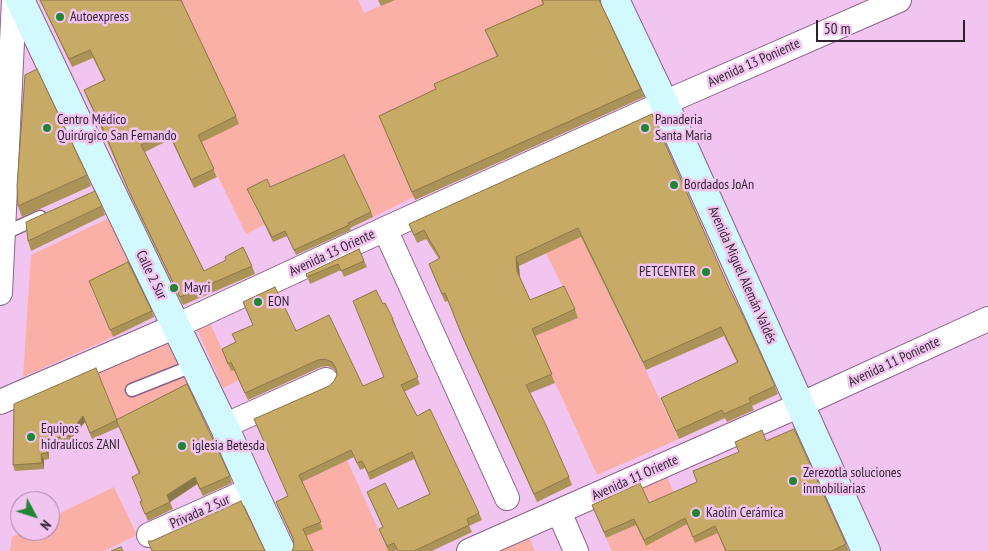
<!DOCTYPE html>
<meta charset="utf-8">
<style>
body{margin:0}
#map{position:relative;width:988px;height:551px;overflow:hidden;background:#f1c5f0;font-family:"PT Sans Narrow",sans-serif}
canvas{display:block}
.north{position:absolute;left:10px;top:491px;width:50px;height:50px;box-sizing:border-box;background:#f1c5f0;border:1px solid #a383a3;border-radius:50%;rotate:130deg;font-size:14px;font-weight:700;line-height:20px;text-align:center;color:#2f1f2f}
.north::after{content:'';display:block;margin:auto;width:18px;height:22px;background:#228437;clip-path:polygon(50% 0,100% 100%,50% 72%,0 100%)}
.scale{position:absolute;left:816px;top:20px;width:149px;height:22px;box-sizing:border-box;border:2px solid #2f1f2f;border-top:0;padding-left:6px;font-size:15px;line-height:18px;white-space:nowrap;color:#2f1f2f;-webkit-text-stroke:4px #f1c5f0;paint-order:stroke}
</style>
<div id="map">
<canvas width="988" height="551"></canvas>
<div class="north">N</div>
<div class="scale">50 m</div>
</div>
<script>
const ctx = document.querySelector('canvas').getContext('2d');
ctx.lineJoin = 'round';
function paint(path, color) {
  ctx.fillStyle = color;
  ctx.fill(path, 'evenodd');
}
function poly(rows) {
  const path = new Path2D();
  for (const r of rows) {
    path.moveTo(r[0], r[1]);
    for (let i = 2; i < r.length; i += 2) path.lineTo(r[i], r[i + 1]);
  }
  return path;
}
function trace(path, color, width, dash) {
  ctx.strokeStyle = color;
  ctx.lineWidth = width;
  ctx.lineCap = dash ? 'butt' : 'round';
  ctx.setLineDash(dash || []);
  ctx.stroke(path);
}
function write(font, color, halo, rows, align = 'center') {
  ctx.font = font + ' "PT Sans Narrow",sans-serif';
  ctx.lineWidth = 5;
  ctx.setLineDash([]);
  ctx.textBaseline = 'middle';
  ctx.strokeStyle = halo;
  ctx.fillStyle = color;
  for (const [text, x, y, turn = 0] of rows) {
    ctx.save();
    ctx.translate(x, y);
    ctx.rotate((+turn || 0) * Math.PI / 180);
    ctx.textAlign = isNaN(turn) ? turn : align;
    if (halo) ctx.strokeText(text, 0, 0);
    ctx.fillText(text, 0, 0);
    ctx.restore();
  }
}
const green = poly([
 [179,0,358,0,364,13,394,0,541,0,547,12,488,38,500,65,414,197,373,217,272,191,249,194,264,225,246,234,194,128],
 [115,215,138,265,91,288,113,337,23,377,31,255],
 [581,237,679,439,597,475,534,336,578,318,546,253],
 [210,323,231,370,235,369,239,380,223,388,197,329],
 [172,337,194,389,119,427,97,370],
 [347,460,388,551,320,551,319,550,316,551,298,551,294,542,301,483],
 [665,472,695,542,718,532,725,551,612,551,606,538,624,530,640,483],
 [114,487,137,535,104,551,10,551,12,537,24,531,50,531,50,518],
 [527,533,535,551,489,551]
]);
const lane = poly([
 [3,234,40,217],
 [132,390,195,365]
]);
const street = poly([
 [385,229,507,498],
 [0,293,14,0],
 [0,402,176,326,385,229,664,103,899,0],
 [224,426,326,380],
 [559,512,576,551],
 [149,535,252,489],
 [469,551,800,405,988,319]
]);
const secondary = poly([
 [20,0,109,187,224,426,252,489,281,551],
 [615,0,664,103,866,551]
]);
const wall = poly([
 [40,0,181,0,236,116,239,124,202,142,217,177,194,188,171,139,145,152,204,271,252,266,255,274,183,305,131,197,106,139,87,98,84,90,104,80,93,58,72,67],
 [378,0,395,0,381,6],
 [541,0,599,0,641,89,644,97,415,200,379,116,436,89,497,57,485,30,543,4],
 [652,114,729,288,775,386,778,394,752,406,754,410,727,422,725,418,679,439,661,398,737,362,724,336,646,370,581,237,519,266,520,277,530,300,575,309,578,318,535,336,555,383,530,393,569,477,572,485,537,502,464,341,448,301,445,302,432,272,429,264,439,259,426,239,417,243,409,224],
 [87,175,91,186,22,217,18,206],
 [270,187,371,212,373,217,350,228,351,230,296,255,287,236,273,242,247,189],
 [102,206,105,215,31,251,28,241],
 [359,249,367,267,344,277,341,270,310,284,306,274],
 [89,281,152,311,154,317,113,337],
 [243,302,296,331,363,386,383,377,383,304,393,319,396,326,395,326,420,384,404,392,417,416,479,513,482,520,469,526,472,532,432,551,397,551,397,550,394,551,388,551,379,529,383,528,367,492,398,509,430,494,414,459,370,480,365,468,360,470,354,457,302,482,323,529,306,536,294,546,293,540,276,502,288,496,254,419,329,386,334,381,337,375,337,372,334,369,328,366,321,367,248,400,234,370,231,371,222,349,236,342,253,325],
 [14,404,117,420,230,476,232,483,203,496,197,484,170,502,173,509,148,521,140,502,141,501,139,474,119,427,92,439,85,422,70,440,63,443,48,446,49,459,44,460,44,469,15,471,13,465],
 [766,441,846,544,849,551,725,551,718,533,695,543,687,524,646,546,636,525,606,538,592,505,649,503,697,482]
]);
const shadedWall = poly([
 [516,257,519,266,520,279,517,271],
 [83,416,85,422,70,440,68,434],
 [46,439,48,446,49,459,47,453],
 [41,454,44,460,44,469,42,463],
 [195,477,197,484,170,502,167,495]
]);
const building = poly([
 [40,0,181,0,236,116,198,135,214,169,191,180,168,131,141,145,204,271,226,260,225,257,243,247,252,266,180,297,128,189,104,131,84,90,105,80,90,50,69,59,40,0],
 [542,0,599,0,641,89,412,192,379,116,436,89,434,84,498,56,485,30,544,4,542,0],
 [37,69,87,175,18,206,17,186,25,75,37,69],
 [652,114,729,288,747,324,775,386,749,398,751,402,724,414,722,410,676,431,661,398,738,362,721,327,643,362,578,228,516,257,517,271,530,300,564,286,575,309,532,329,552,374,526,385,545,423,569,477,534,494,461,333,445,293,442,294,429,264,440,258,424,230,414,235,409,224,652,114],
 [344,155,371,212,348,223,349,225,294,250,285,231,272,237,247,189,267,179,270,187,344,155],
 [95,191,102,206,28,241,26,222,95,191],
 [359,249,364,261,341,271,338,264,307,277,306,274,359,249],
 [128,262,152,311,110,330,89,281,128,262],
 [275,287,296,331,329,315,363,386,384,377,353,301,376,290,383,304,385,303,393,319,392,319,418,377,401,385,417,416,430,409,479,513,467,519,469,525,414,551,398,551,394,543,387,546,379,529,383,527,367,492,385,483,398,509,430,494,412,452,368,473,362,461,357,463,351,450,299,475,321,522,303,529,313,551,292,551,294,546,293,538,276,502,288,496,254,419,329,386,334,381,337,375,336,368,332,362,325,359,318,360,245,393,231,362,228,364,222,349,236,342,232,334,253,325,243,302,275,287],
 [96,368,117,420,90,433,83,416,68,434,61,437,46,439,47,453,41,454,42,463,13,465,14,404,96,368],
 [187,384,230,476,200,489,195,477,167,495,170,502,145,514,140,502,142,501,132,477,140,473,116,420,187,384],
 [794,429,846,544,832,551,726,551,715,526,693,537,685,518,644,540,634,519,604,532,592,505,640,483,649,503,697,482,693,471,739,452,735,442,762,430,766,441,794,429],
 [241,501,265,551,152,551,148,541,152,541,241,501],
 [121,547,123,551,111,551,121,547]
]);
const markers = [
 [60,17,5,"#228437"],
 [47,128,5,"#228437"],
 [645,128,5,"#228437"],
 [674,185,5,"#228437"],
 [706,272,5,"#228437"],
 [174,288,5,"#228437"],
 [258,302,5,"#228437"],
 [31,437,5,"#228437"],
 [182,446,5,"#228437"],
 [793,481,5,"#228437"],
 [696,513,5,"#228437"]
];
const poiNames = [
 ["Autoexpress",70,17],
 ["Centro Médico",57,120],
 ["Quirúrgico San Fernando",57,136],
 ["Panaderia",655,120],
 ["Santa Maria",655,136],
 ["Bordados JoAn",684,185],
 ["PETCENTER",696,272,"right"],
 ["Mayri",184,288],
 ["EON",268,302],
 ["Equipos",41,429],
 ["hidraulicos ZANI",41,445],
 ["iglesia Betesda",192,446],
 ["Zerezotla soluciones",803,473],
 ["inmobiliarias",803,489],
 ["Kaolin Cerámica",706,513]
];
const streetNames = [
 ["Avenida 13 Poniente",754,63,-24],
 ["Avenida 13 Oriente",332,253,-25],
 ["Calle 2 Sur",151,275,64],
 ["Avenida Miguel Alemán Valdés",742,275,66],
 ["Avenida 11 Poniente",894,362,-25],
 ["Avenida 11 Oriente",635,478,-24],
 ["Privada 2 Sur",200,512,-24]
];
paint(green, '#fab0a7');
trace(lane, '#8a6389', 15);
trace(street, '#8a6389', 26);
trace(secondary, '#8a6389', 30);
trace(lane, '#fff', 12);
trace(street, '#fff', 24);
trace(secondary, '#d2f9fe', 28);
paint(wall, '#ab9257');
paint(shadedWall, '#8b7747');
paint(building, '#c7aa65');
trace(building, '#8b7747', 1);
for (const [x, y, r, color] of markers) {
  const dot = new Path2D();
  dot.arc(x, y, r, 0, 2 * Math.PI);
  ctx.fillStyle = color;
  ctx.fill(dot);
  trace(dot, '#f1c5f0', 2);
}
write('14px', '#2f1f2f', '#f1c5f0', poiNames, 'left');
write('14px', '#2f1f2f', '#f1c5f0', streetNames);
</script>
